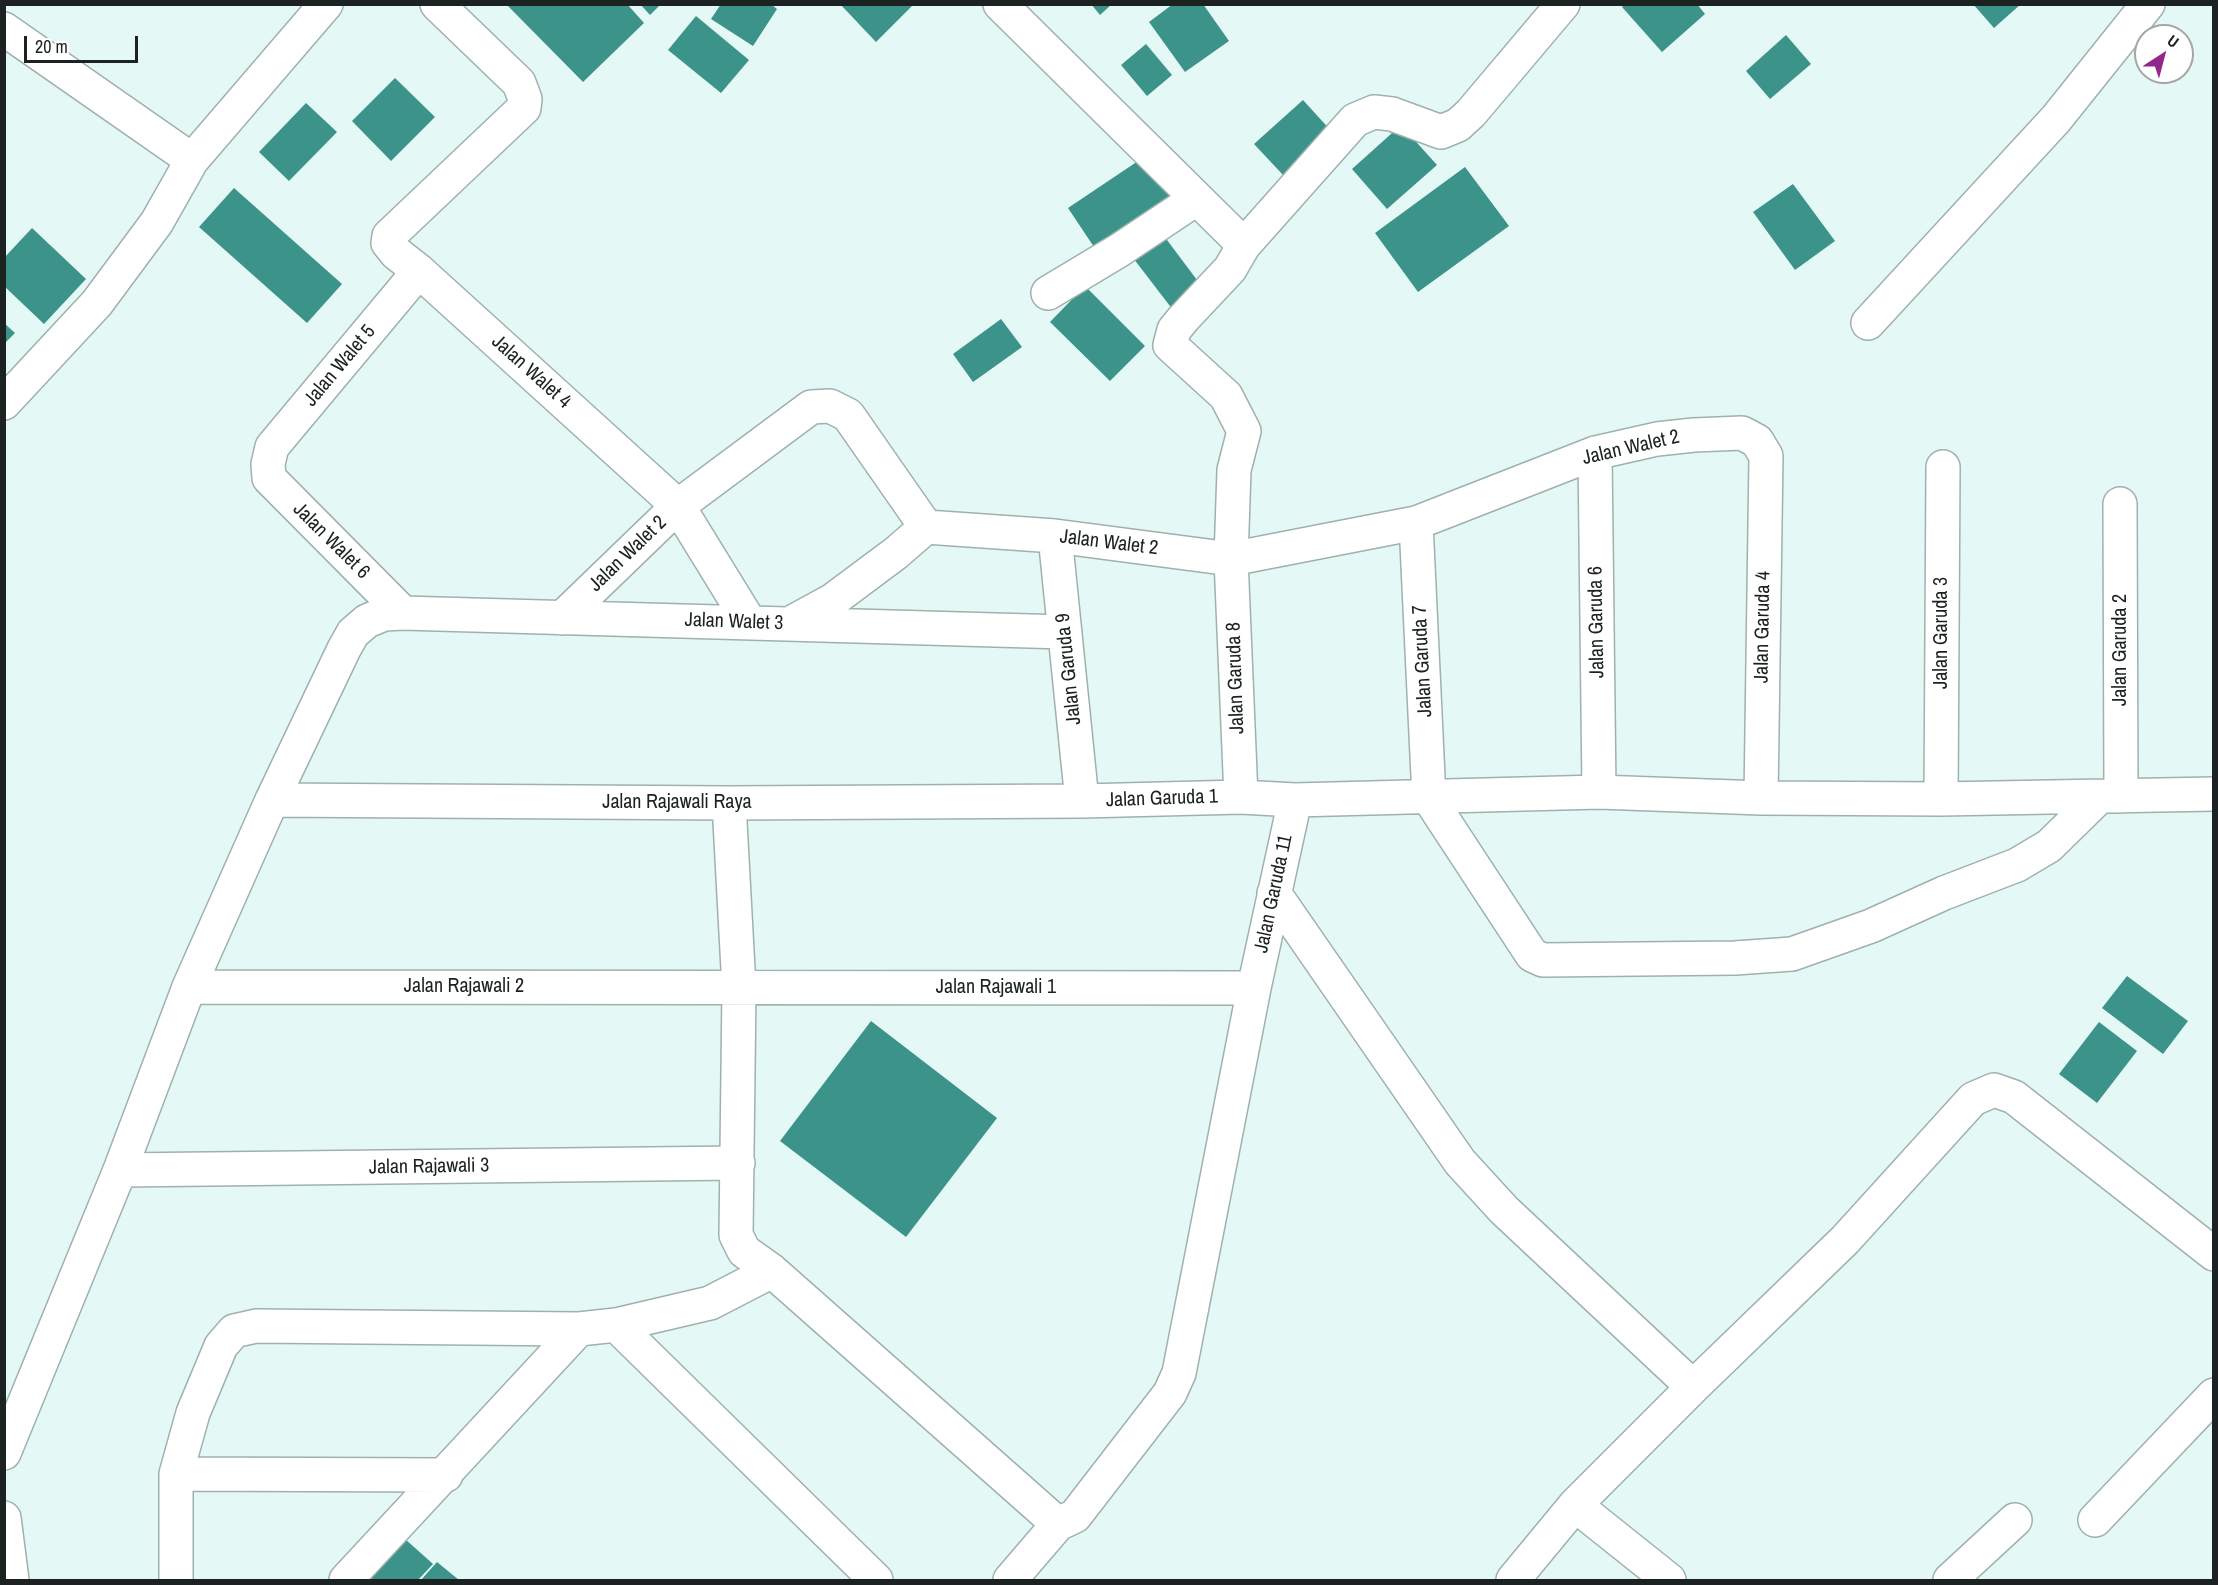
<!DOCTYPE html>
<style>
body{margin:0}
#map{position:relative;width:2218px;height:1585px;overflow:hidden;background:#e4f8f5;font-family:"Archivo Narrow",sans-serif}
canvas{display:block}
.frame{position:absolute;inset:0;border:6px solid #1b2221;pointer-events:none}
.north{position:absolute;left:2134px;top:24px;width:60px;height:60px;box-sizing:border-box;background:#fff;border:2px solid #a4a7a6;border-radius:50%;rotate:36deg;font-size:16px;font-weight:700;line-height:24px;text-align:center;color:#1b2221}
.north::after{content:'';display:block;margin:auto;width:21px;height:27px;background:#92278a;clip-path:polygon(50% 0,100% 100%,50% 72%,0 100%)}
.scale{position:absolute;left:24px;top:36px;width:114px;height:27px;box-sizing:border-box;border:3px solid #1b2221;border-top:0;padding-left:8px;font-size:18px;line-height:21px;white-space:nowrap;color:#1b2221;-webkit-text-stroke:4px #fff;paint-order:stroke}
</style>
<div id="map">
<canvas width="2218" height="1585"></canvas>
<div class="frame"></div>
<div class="north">U</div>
<div class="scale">20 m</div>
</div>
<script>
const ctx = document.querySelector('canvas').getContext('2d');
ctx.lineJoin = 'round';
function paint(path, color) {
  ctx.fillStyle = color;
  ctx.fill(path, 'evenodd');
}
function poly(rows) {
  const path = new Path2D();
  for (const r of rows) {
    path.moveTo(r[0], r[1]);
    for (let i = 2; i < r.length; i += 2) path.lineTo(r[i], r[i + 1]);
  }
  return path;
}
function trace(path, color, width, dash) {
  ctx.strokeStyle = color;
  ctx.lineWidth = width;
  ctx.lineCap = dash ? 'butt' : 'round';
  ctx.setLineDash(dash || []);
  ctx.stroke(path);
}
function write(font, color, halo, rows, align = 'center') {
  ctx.font = font + ' "Archivo Narrow",sans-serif';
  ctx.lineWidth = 4.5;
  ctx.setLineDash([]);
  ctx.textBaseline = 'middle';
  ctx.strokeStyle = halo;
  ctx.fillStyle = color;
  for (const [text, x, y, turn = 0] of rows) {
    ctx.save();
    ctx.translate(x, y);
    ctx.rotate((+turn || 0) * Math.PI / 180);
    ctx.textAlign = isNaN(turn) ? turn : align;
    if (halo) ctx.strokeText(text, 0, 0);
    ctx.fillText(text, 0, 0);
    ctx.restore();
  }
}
const building = poly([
 [506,4,627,4,644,23,583,82],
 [640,4,661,4,650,15],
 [721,4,771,4,777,9,753,46,711,19],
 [840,4,914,4,876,42],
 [1091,4,1112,4,1100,15],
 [1173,4,1203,4,1229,41,1185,72,1149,22],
 [1625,4,1697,4,1705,14,1662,52,1622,7],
 [1973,4,2021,4,1994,28],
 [696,16,749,60,721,93,668,50],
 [1786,35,1811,64,1770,99,1746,71],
 [1146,44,1172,75,1147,96,1121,65],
 [395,78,435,117,391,161,352,121],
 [1303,100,1333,133,1284,176,1254,144],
 [306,103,337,132,289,181,259,152],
 [1401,125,1437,165,1387,209,1352,169],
 [1147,155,1182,206,1102,259,1068,208],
 [1465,167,1509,226,1418,292,1375,233],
 [1793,184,1835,241,1795,270,1753,212],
 [234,188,342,284,307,323,199,227],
 [32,228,86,279,44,324,4,286,4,258],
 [1158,228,1203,288,1173,310,1127,250],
 [1085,286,1145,346,1110,381,1050,322],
 [1001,319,1022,347,973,382,953,354],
 [4,323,15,333,4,344],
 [2127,976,2188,1021,2163,1054,2102,1008],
 [871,1021,997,1118,906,1237,780,1141],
 [2099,1022,2137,1051,2097,1103,2059,1074],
 [405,1539,433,1564,418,1580,368,1580],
 [437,1562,459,1580,421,1580]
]);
const minor = poly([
 [437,4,519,83,525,99,524,108,389,236,388,243,396,253,419,271,678,506,750,623],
 [1000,4,1244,245,1355,120,1374,112,1392,114,1441,132,1458,125,1471,113,1563,4],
 [4,29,192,160],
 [1048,293,1118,251,1196,199],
 [1868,323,2056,119,2148,4],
 [4,403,97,303,157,222,192,160,326,4],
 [1595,453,1599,792],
 [2120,504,2121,796],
 [1416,523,1429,798,1532,955,1543,960,1735,958,1792,954,1871,926,1944,893,2017,865,2049,846,2099,797],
 [1055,536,1082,801],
 [403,613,269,478,268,464,272,447,419,271],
 [562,618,678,506,811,407,830,406,848,415,926,527,1055,536,1231,559,1416,523,1595,453,1657,439,1694,435,1742,433,1757,441,1766,456,1761,798],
 [791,623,833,600,896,553,926,527],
 [1241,797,1231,559,1234,470,1244,431,1226,396,1170,345,1174,330,1183,319,1230,269,1244,245],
 [1941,799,1943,467],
 [272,800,729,803,1082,801,1241,797,1295,800,1599,792,1761,798,1941,799,2214,794],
 [729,803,739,988,736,1235,744,1251,772,1271,1058,1524,1075,1516,1170,1393,1179,1373,1254,988,1295,800],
 [1274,893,1460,1162,1504,1210,1693,1387],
 [189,987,1254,988],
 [120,1170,738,1163],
 [616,1325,876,1580],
 [4,1453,120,1170,189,987,272,800,344,649,353,633,367,621,384,614,403,613,1065,632],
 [176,1474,446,1475],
 [1575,1505,1669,1580],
 [4,1518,12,1580],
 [2095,1520,2214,1395],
 [176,1580,176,1474,193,1413,221,1346,234,1331,256,1326,579,1329,616,1325,710,1303,772,1271],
 [346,1580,579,1329],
 [1010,1580,1058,1524],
 [1513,1580,1575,1505,1693,1387,1845,1240,1973,1099,1994,1090,2014,1097,2214,1254],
 [1950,1580,2015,1520]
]);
const streetNames = [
 ["Jalan Walet 5",340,366,-50],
 ["Jalan Walet 4",531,372,42],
 ["Jalan Walet 2",1631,448,-13],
 ["Jalan Walet 6",331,541,45],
 ["Jalan Walet 2",1109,543,7],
 ["Jalan Walet 2",628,554,-44],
 ["Jalan Walet 3",734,622,2],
 ["Jalan Garuda 6",1597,622,-91],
 ["Jalan Garuda 4",1763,627,-89],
 ["Jalan Garuda 3",1942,633,-90],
 ["Jalan Garuda 2",2121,650,-90],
 ["Jalan Garuda 7",1423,661,-93],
 ["Jalan Garuda 9",1069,669,-96],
 ["Jalan Garuda 8",1236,678,-92],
 ["Jalan Garuda 1",1162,799,-2],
 ["Jalan Rajawali Raya",677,803],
 ["Jalan Garuda 11",1274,894,-78],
 ["Jalan Rajawali 2",464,987],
 ["Jalan Rajawali 1",996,988],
 ["Jalan Rajawali 3",429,1167,-1]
];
paint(building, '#3c938a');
trace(minor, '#9eb1ae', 36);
trace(minor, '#fff', 33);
write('20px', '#1b2221', '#fff', streetNames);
</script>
